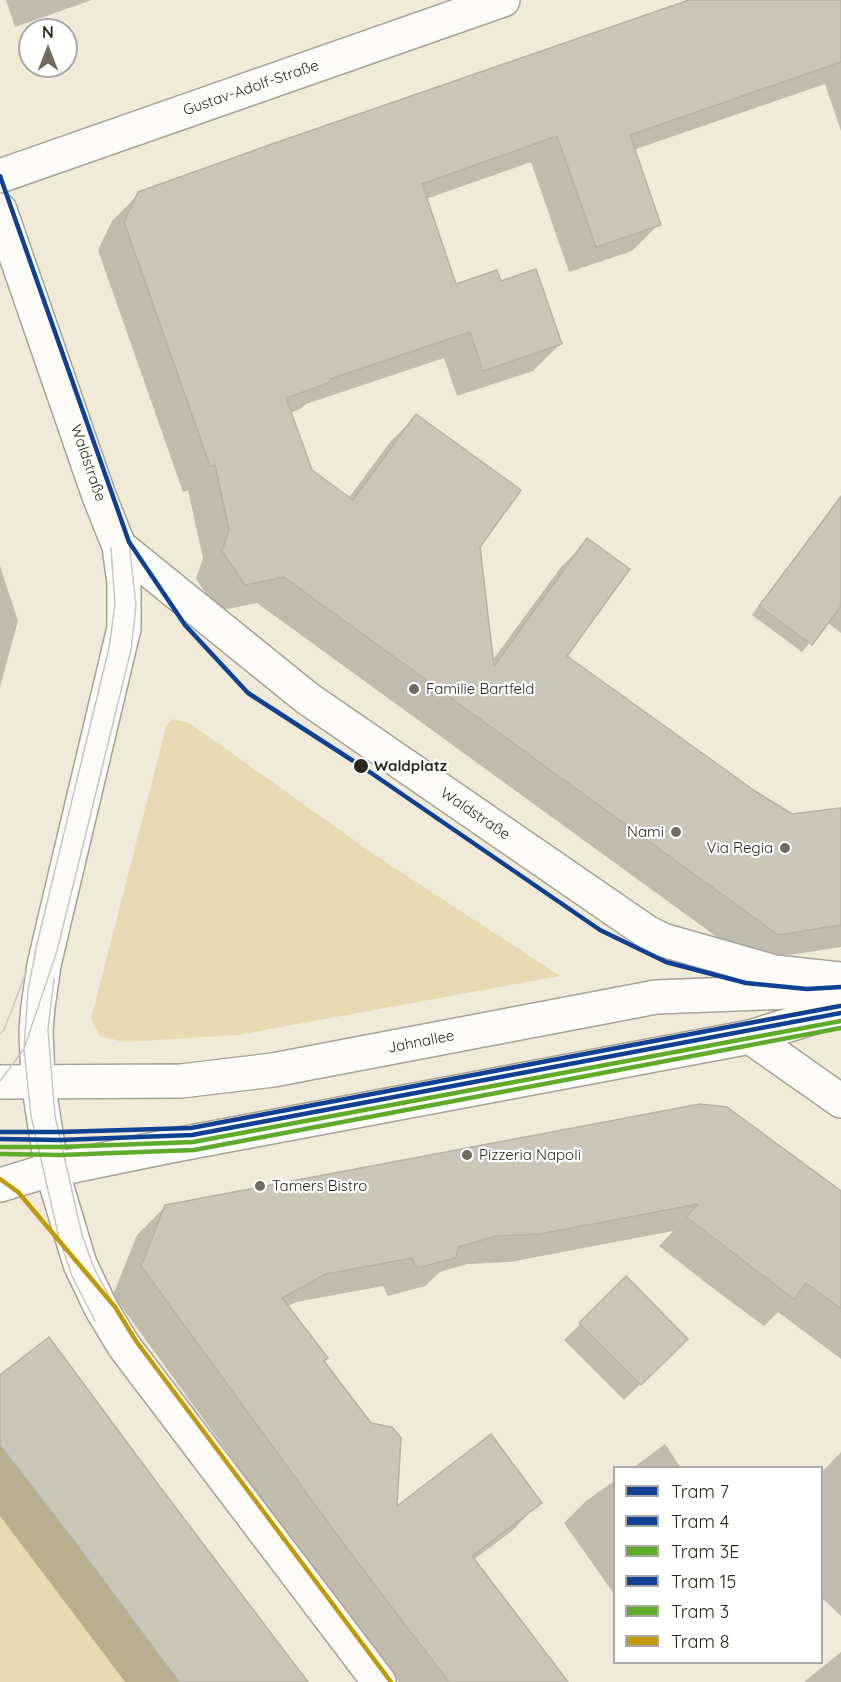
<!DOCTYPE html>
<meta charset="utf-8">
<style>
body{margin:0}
#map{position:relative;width:841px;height:1682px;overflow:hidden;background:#f1ead9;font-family:Quicksand,sans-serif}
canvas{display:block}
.legend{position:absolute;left:613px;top:1466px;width:210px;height:198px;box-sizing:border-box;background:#fff;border:2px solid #aba9a4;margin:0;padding:8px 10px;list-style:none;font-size:18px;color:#2c271b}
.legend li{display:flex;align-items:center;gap:12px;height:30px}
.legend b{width:30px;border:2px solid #aba9a4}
.north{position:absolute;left:18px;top:18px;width:60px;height:60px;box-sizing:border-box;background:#fff;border:2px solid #aba9a4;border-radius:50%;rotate:0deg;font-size:16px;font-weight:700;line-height:24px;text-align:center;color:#2c271b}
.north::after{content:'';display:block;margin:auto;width:21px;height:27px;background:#716b5e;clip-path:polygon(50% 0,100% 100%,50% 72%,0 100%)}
</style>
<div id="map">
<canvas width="841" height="1682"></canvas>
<ul class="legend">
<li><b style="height:8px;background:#0e4094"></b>Tram 7</li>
<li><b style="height:8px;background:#0e4094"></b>Tram 4</li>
<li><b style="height:8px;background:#5fac2b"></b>Tram 3E</li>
<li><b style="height:8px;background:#0e4094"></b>Tram 15</li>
<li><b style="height:8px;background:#5fac2b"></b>Tram 3</li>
<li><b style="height:8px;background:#c09a08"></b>Tram 8</li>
</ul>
<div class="north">N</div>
</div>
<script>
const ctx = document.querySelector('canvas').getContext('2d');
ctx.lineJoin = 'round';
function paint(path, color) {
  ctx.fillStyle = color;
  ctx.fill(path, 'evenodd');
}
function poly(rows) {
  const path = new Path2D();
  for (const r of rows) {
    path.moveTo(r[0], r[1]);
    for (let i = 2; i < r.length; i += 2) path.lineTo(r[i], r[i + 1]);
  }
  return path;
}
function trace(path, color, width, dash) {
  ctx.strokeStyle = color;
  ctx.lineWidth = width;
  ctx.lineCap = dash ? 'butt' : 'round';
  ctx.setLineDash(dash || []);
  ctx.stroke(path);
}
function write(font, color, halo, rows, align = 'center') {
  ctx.font = font + ' Quicksand,sans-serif';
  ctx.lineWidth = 4.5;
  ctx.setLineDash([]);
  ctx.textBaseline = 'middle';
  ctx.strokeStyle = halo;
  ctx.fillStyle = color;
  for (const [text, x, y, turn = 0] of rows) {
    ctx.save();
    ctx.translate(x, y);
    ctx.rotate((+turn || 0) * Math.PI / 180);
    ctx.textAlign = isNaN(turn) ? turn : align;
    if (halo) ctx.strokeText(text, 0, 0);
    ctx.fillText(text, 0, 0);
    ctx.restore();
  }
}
const green = poly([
 [172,719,189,723,378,857,560,976,237,1035,124,1042,100,1036,91,1019,166,727],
 [0,1442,99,1574,179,1682,0,1682]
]);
const shadow = poly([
 [6,0,92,0,15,27],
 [692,0,841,0,841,131,825,84,633,150,659,224,632,251,569,272,531,162,426,199,455,286,500,283,560,344,533,371,457,396,444,358,306,404,300,409,290,413,310,471,348,499,390,442,416,416,478,546,492,661,561,567,588,540,565,656,755,792,791,816,841,809,841,947,750,961,257,603,218,611,196,579,203,558,188,490,183,492,98,250,112,221,139,194],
 [841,495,841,633,827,622,802,652,752,615],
 [0,566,18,621,0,687],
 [841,1193,841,1359,778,1312,764,1326,710,1286,659,1246,673,1231,510,1262,467,1264,440,1272,425,1286,388,1296,383,1286,296,1302,287,1307,322,1361,395,1509,540,1502,512,1531,473,1560,566,1682,399,1682,318,1576,113,1295,137,1235,166,1206],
 [626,1279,686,1339,624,1400,564,1340],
 [0,1377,306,1682,125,1682,0,1516],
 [665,1444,681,1468,633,1468],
 [841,1452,841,1616,822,1598,822,1472],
 [614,1481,614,1594,564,1523,586,1501],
 [841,1652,841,1682,804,1682]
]);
const building = poly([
 [689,0,841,0,841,62,630,135,661,225,596,247,557,136,422,184,456,284,497,270,501,281,536,269,562,344,483,371,470,332,330,379,329,383,286,398,312,470,353,500,416,414,521,490,480,547,494,666,587,538,630,569,567,656,755,791,792,814,841,808,841,925,778,935,284,577,245,585,222,551,229,530,215,465,210,466,124,222,138,192,275,143,689,0],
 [841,497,841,606,812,645,759,606,841,497],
 [700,1104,727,1107,841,1191,841,1309,806,1283,794,1299,686,1217,698,1204,540,1234,496,1236,458,1247,456,1258,417,1268,412,1258,326,1274,282,1298,328,1358,324,1361,371,1423,392,1427,401,1438,397,1506,491,1434,542,1503,472,1556,568,1682,449,1682,346,1547,141,1266,165,1205,700,1104],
 [626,1276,688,1339,641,1385,579,1323,626,1276],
 [49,1337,160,1487,308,1682,179,1682,78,1546,0,1445,0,1375,49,1337]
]);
const minor = poly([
 [0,176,503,0],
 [750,1037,841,1101]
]);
const tertiary = poly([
 [119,546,307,698,647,932,663,940,775,972,841,979]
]);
const secondary = poly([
 [0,210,99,496,119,546,124,583,124,628,55,918,44,965,38,1007,36,1031,38,1082,52,1171,80,1264,101,1308,124,1346,379,1682]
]);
const primary = poly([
 [0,1082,181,1081,273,1070,656,997,841,990],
 [0,1185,43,1172,170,1146,750,1037,841,1009]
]);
const tram = poly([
 [54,978,48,1030,55,1116,82,1235,94,1268,115,1307],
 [0,1034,4,1030,26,972],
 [0,1081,24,1049,57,951,131,650,136,605,129,542],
 [95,1321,72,1276,59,1238,31,1116,24,1049,28,990,37,944,109,648,115,604,111,548]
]);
const tram1 = poly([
 [0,1139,60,1140,192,1135,841,1013]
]);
const tram2 = poly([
 [0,176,129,542,185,625,248,693,361,766,600,930,666,962,746,983,807,989,841,987]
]);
const tram3 = poly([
 [0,1147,60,1147,193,1142,841,1021]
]);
const tram4 = poly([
 [0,1132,60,1132,191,1128,840,1006]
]);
const tram5 = poly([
 [0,1154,61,1155,194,1150,841,1028]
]);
const tram6 = poly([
 [0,1179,18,1192,115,1307,136,1341,391,1682]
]);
const markers = [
 [414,689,6,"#716b5e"],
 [361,766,8,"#2c271b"],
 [676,832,6,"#716b5e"],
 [785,848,6,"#716b5e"],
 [467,1155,6,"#716b5e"],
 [260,1186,6,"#716b5e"]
];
const streetNames = [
 ["Gustav-Adolf-Straße",251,88,-19],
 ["Waldstraße",88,463,71],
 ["Waldstraße",475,814,34],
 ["Jahnallee",421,1042,-11]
];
const poiNames = [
 ["Familie Bartfeld",426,689],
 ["Nami",664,832,"right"],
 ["Via Regia",773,848,"right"],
 ["Pizzeria Napoli",479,1155],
 ["Tamers Bistro",272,1186]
];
const stopNames = [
 ["Waldplatz",374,766]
];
paint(green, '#e8dab2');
paint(shadow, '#0003');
paint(building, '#ccc6b9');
trace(building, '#b7b2a5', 1.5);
trace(minor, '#a8a396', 36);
trace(tertiary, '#a8a396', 36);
trace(secondary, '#a8a396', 36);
trace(primary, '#a8a396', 36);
trace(minor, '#fdfcf9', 33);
trace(tertiary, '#fdfcf9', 33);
trace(secondary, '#fdfcf9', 33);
trace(primary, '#fdfcf9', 33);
trace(tram, '#c8c6c1', 1.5);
trace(tram1, '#0e4094', 4.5);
trace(tram2, '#0e4094', 4.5);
trace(tram3, '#5fac2b', 4.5);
trace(tram4, '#0e4094', 4.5);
trace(tram5, '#5fac2b', 4.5);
trace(tram6, '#c09a08', 4.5);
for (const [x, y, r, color] of markers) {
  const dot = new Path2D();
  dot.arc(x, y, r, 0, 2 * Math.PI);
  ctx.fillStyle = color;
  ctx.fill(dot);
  trace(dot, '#fff', 2);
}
write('15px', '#2c271b', '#fff', streetNames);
write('15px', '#2c271b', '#fff', poiNames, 'left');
write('bold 15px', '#2c271b', '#fff', stopNames, 'left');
</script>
